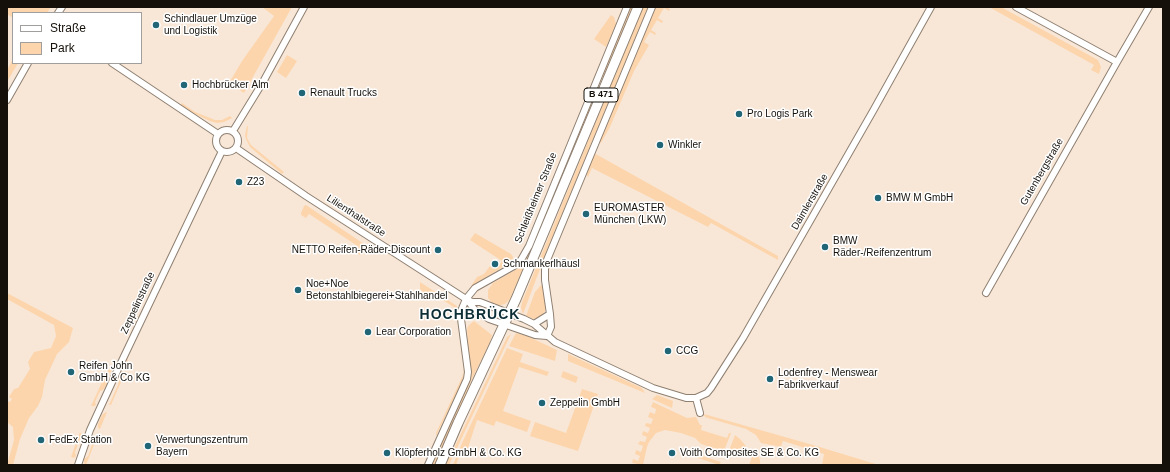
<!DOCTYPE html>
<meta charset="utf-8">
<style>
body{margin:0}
#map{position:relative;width:1170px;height:472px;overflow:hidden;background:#f8e7d7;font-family:Arial,sans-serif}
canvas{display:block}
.frame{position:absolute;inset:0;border:8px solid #15100a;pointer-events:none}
.legend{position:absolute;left:12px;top:12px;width:130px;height:52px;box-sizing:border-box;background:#fff;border:1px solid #a19f9d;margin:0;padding:5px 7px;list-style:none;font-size:12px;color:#15100a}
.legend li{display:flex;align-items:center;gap:8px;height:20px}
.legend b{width:20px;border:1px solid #a19f9d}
</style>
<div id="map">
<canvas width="1170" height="472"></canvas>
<div class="frame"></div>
<ul class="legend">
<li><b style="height:5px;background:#fff"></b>Straße</li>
<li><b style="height:11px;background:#fdd5ac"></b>Park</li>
</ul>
</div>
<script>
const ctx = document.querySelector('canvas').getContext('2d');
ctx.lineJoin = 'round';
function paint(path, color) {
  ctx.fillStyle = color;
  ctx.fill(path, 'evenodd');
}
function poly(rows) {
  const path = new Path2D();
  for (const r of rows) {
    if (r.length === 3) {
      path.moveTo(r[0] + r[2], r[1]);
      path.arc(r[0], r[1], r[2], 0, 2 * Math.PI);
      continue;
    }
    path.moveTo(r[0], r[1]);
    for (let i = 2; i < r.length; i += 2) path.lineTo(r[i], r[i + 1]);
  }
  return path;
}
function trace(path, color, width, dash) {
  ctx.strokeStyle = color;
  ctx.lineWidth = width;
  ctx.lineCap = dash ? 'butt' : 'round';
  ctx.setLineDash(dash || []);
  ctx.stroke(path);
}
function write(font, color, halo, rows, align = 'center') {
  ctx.font = font + ' Arial,sans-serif';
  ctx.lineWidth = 3;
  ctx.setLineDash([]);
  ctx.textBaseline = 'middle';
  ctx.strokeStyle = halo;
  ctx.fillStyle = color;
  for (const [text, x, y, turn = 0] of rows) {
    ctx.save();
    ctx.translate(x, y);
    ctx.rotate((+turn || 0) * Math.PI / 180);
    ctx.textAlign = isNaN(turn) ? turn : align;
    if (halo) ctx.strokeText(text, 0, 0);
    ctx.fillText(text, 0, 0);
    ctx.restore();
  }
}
const green = poly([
 [7,7,51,7,47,13,13,13,13,18,7,14],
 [262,7,292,7,244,93,229,83,242,61,274,16],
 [631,7,635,7,604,78,602,75],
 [643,7,648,7,549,245,523,314,521,308,522,302],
 [656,7,666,7,670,9,669,11,664,8,658,18,663,21,662,23,657,20,651,30,656,33,655,35,650,32,644,42,649,45,634,71,610,127,601,143,599,142],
 [989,7,1001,7,1098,60,1101,67,1099,74,1091,70,1094,65],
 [611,15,614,17,616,24,606,47,594,39],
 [287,55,297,61,286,78,277,72],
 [13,59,13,63,18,63,7,82,7,70],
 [182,103,195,112,215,120,222,120,230,116,232,118,224,122,217,123,210,121,184,109,180,106],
 [592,107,510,299,505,304,501,305,494,305,488,298,488,290,493,283,517,269,526,259,588,109],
 [247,126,248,126,247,138,251,145,284,172,282,174,250,147,246,139,245,135],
 [594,153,778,256,778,260,711,223,708,227,592,168,588,177,586,174],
 [306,205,367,246,368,248,364,254,360,255,356,252,359,247,309,214,306,218,301,215,301,213,304,206],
 [475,233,511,254,513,257,512,261,508,264,471,286,477,277,484,274,490,266,493,269,496,266,498,267,502,261,470,240],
 [420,282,457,306,464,370,462,382,436,436,436,433,462,377,464,369,457,317,452,312,455,308,431,292,428,296,424,293,420,289],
 [542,285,546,305,545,311,542,315,539,317,533,319,526,316,535,292,540,286],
 [7,293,73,328,69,342,57,354,45,380,42,397,38,406,29,418,20,439,13,465,7,465,14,440,13,427,7,422,7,401,10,402,12,399,9,397,14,389,18,388,30,369,28,362,34,352,51,348,56,336,54,325,7,299],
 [474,321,492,335,490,342,472,379,436,465,431,465,469,381,470,370,467,330,468,326],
 [516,333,527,336,557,350,555,361,509,346],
 [511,334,449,465,446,465,507,337],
 [507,348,523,354,520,362,549,372,547,376,519,367,503,411,531,421,527,432,496,421,494,426,477,420,466,454,461,451,456,465,453,465,462,443],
 [568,354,642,388,645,393,568,361],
 [128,358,127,368,111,405,109,405,118,385,119,380,121,378,126,369,125,365],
 [108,369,112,371,109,373,105,381,107,384,103,390,100,391,95,402,96,404,95,406,91,406],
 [563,371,578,377,576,383,561,377],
 [582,389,598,394,578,451,530,436,535,422,566,433],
 [657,395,673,401,672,408,652,399],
 [653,402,687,418,696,417,700,425,702,425,701,430,727,438,729,433,731,433,724,451,701,444,695,438,681,433,665,430,656,433,649,442,647,447,643,465,632,463,633,459,638,461,640,456,635,454,636,450,641,452,643,446,638,444,640,441,645,442,647,437,642,435,643,431,648,433,650,428,645,426,646,423,651,424,653,419,648,417,650,412,655,414,656,409,651,407],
 [106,412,107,412,100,429,98,428,98,424,102,415],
 [704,414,813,445,879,465,822,465,824,454,783,441,781,447,761,443,756,435,746,429,708,418,705,417],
 [80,432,83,437,80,439,75,452,76,456,74,458,71,457],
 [735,435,740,439,745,445,747,452,744,456,737,457,728,453],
 [95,437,97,437,86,465,84,463,84,459,88,456,92,445,91,441],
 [756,451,760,460,760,463,761,465,749,465,754,452],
 [693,453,721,462,719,465,692,456]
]);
const minor = poly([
 [1016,7,1117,62,1149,7],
 [58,13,62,7],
 [112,63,218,134],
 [7,100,28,63],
 [227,141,11],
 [233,131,263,82,304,7],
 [236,148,306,196,466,299,472,302,480,302,524,319,534,324,555,342,653,388,686,398,696,398,707,393,711,388,743,338,873,111,931,7],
 [986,293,1117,62],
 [468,301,475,310,489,319,535,335,547,336],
 [534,324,550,314,545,280,545,269,547,260,652,7],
 [547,336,551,327,550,314],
 [696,398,700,413],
 [78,465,90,430,119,367,222,151],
 [428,465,467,379,468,372,461,319,461,311,466,299,475,288,514,266,521,260,529,246,627,7]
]);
const primary = poly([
 [440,465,458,423,516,299,638,7]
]);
const markers = [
 [156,25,4,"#216677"],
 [184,85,4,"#216677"],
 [302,93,4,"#216677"],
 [739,114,4,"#216677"],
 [660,145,4,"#216677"],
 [239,182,4,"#216677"],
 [878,198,4,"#216677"],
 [586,214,4,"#216677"],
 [825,247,4,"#216677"],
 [438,250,4,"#216677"],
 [495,264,4,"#216677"],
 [298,290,4,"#216677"],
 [368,332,4,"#216677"],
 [668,351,4,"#216677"],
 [71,372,4,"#216677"],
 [770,379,4,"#216677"],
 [542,403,4,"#216677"],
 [41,440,4,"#216677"],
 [148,446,4,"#216677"],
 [387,453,4,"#216677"],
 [672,453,4,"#216677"]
];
const shields = [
 [601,95,34]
];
const shieldNames = [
 ["B 471",601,95]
];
const poiNames = [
 ["Schindlauer Umzüge",164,19],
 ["und Logistik",164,31],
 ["Hochbrücker Alm",192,85],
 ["Renault Trucks",310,93],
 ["Pro Logis Park",747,114],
 ["Winkler",668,145],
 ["Z23",247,182],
 ["BMW M GmbH",886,198],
 ["EUROMASTER",594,208],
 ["München (LKW)",594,220],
 ["BMW",833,241],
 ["Räder-/Reifenzentrum",833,253],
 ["NETTO Reifen-Räder-Discount",430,250,"right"],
 ["Schmankerlhäusl",503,264],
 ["Noe+Noe",306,284],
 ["Betonstahlbiegerei+Stahlhandel",306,296],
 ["Lear Corporation",376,332],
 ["CCG",676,351],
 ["Reifen John",79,366],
 ["GmbH & Co KG",79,378],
 ["Lodenfrey - Menswear",778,373],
 ["Fabrikverkauf",778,385],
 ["Zeppelin GmbH",550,403],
 ["FedEx Station",49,440],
 ["Verwertungszentrum",156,440],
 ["Bayern",156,452],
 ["Klöpferholz GmbH & Co. KG",395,453],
 ["Voith Composites SE & Co. KG",680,453]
];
const streetNames = [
 ["Gutenbergstraße",1042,172,-60],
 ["Schleißheimer Straße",536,198,-68],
 ["Daimlerstraße",810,202,-60],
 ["Lilienthalstraße",356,216,33],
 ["Zeppelinstraße",138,303,-65]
];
const districtNames = [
 ["HOCHBRÜCK",470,315]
];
paint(green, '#fdd5ac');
trace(minor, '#8e7f70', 8);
trace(primary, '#8e7f70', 11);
trace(minor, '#fff', 6);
trace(primary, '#fff', 9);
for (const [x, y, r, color] of markers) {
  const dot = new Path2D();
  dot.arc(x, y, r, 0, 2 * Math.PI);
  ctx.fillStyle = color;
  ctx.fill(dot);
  trace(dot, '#fff', 1.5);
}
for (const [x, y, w] of shields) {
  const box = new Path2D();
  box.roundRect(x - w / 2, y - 7, w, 14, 3);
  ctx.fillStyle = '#fff';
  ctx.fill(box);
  trace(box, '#15100a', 1);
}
write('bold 9px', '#15100a', null, shieldNames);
write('10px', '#15100a', '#fff', poiNames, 'left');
write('10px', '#15100a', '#fff', streetNames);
ctx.letterSpacing = '1px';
write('bold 14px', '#0e2e36', '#fff', districtNames);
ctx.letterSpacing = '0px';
</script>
